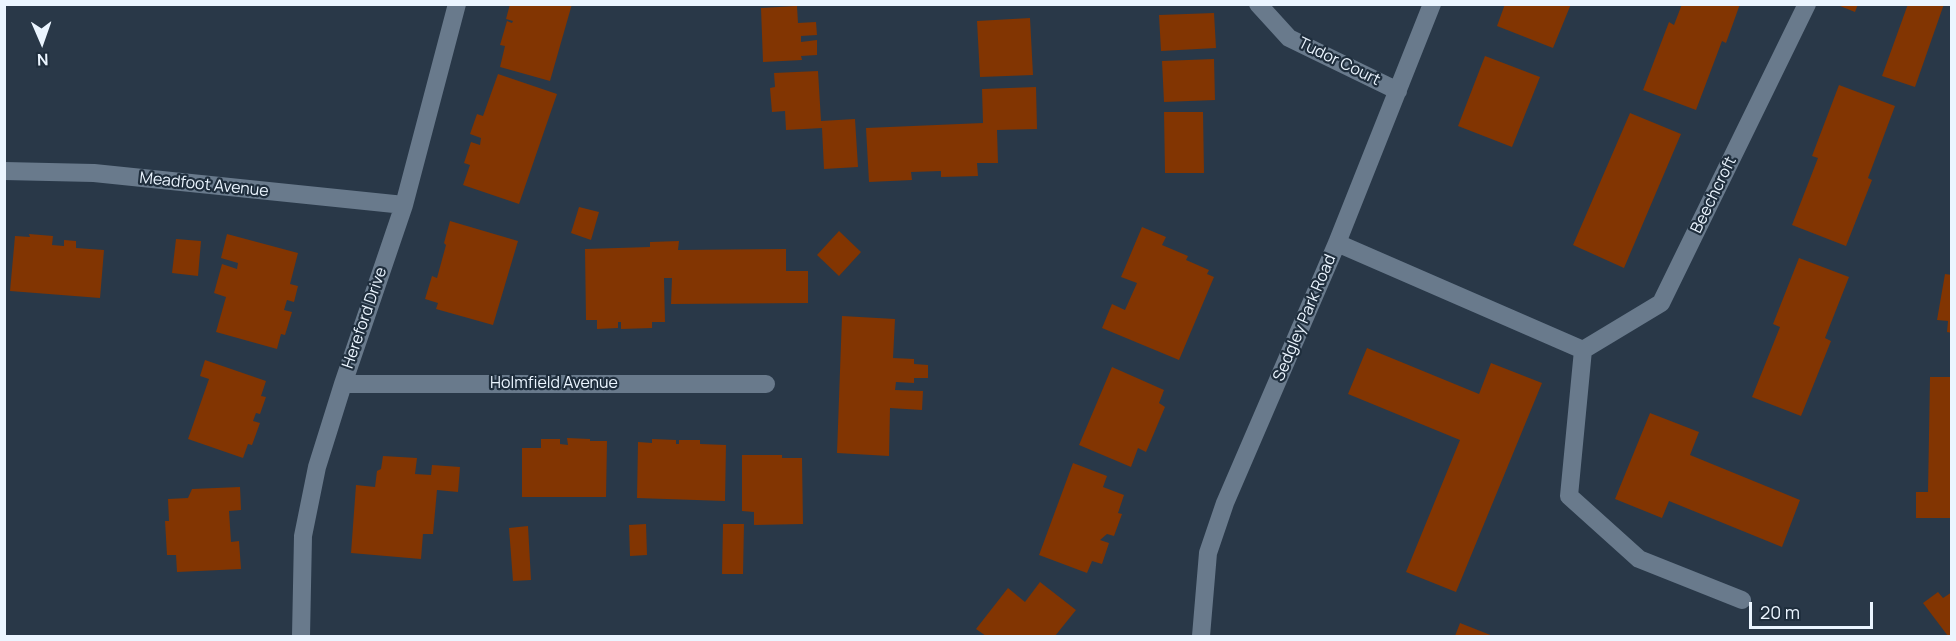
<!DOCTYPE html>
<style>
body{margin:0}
#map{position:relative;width:1956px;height:641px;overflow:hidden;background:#293848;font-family:Manrope,sans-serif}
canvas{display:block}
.frame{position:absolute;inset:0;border:6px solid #ebf5ff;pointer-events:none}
.north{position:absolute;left:12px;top:12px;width:60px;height:60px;-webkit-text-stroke:4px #1f2e3d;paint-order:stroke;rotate:178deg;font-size:16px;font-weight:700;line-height:24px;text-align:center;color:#ebf5ff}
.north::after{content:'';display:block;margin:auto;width:21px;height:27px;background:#ebf5ff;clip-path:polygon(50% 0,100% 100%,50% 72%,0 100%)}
.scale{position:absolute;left:1749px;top:602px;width:124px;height:27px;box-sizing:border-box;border:3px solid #ebf5ff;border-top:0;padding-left:8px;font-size:18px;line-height:21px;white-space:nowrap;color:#ebf5ff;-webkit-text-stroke:4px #1f2e3d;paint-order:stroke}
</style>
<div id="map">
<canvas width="1956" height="641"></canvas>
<div class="frame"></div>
<div class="north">N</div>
<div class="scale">20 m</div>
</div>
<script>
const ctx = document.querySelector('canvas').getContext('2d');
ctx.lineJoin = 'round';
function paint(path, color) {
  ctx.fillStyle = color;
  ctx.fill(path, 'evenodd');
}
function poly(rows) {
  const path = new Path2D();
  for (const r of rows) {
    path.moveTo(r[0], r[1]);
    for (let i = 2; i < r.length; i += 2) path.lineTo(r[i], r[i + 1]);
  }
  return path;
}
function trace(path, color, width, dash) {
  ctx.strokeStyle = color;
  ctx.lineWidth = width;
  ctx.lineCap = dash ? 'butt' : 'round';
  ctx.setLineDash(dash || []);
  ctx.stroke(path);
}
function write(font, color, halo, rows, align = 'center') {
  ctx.font = font + ' Manrope,sans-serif';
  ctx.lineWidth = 4.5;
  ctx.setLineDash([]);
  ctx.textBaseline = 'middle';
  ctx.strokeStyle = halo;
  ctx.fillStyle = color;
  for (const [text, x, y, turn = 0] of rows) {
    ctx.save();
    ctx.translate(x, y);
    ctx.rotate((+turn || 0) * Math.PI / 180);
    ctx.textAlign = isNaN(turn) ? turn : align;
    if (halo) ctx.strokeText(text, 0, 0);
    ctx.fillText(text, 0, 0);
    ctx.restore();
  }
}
const building = poly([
 [510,4,572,4,550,81,500,67,505,46,500,45,507,21,512,23,513,21,506,19],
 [1505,4,1571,4,1553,48,1497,26],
 [1682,4,1740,4,1726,43,1722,41,1696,110,1643,90,1669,22,1674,25],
 [1835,4,1858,4,1855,12],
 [1908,4,1944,4,1915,87,1882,76],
 [797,6,798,23,816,22,817,35,801,36,801,42,817,40,817,55,801,56,802,60,763,62,761,8],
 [1214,13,1216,48,1161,51,1159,15],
 [1030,18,1033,75,980,77,977,21],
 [1485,56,1540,77,1512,147,1458,126],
 [1214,59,1215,100,1164,102,1162,61],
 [818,71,821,121,855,119,858,167,824,169,822,128,786,130,785,111,772,112,770,88,775,87,774,73],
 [498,74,557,94,519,204,463,185,470,165,464,163,471,142,480,145,481,138,470,134,477,114,483,116],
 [1839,85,1895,106,1868,178,1872,180,1846,246,1792,225,1818,158,1812,156],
 [1036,87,1037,129,997,130,998,163,977,163,978,176,941,177,941,171,911,172,912,180,869,182,866,128,983,123,982,89],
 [1164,112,1203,112,1204,173,1165,173],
 [1630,113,1681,134,1624,268,1573,245],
 [579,207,599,212,591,240,571,233],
 [450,221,518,241,493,325,436,309,438,303,425,299,432,276,437,278,446,245,444,243],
 [1142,227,1166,237,1162,245,1188,256,1186,260,1209,270,1207,274,1214,277,1179,360,1102,328,1112,304,1125,310,1137,283,1121,277],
 [839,231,861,252,839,276,817,255],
 [29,234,53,236,52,245,64,246,64,240,76,241,76,248,104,250,100,298,10,291,15,236,30,237],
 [227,234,298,253,290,284,298,286,294,302,287,300,284,310,292,312,285,335,281,334,277,349,216,332,226,297,214,293,222,264,237,269,238,263,221,258],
 [176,239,201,241,198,276,172,273],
 [679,241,678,250,786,249,786,271,808,271,808,303,671,304,672,278,664,278,665,322,652,322,652,328,621,329,621,322,618,322,618,328,597,329,597,320,586,320,585,249,650,247,650,242],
 [1799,258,1849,277,1825,338,1831,341,1801,416,1752,397,1780,327,1773,324],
 [1945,274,1952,275,1952,333,1947,332,1948,321,1937,320],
 [842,316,895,319,893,358,914,359,914,364,928,365,928,378,914,378,914,383,896,382,895,390,923,391,922,410,890,408,889,456,837,453],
 [1367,348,1479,394,1491,363,1542,383,1456,592,1406,572,1460,440,1348,394],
 [205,360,266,381,261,396,266,397,260,414,256,413,253,421,260,423,252,445,248,444,243,458,188,439,209,379,200,376],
 [1112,367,1164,390,1159,403,1165,407,1146,452,1138,448,1131,467,1079,445],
 [1930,377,1952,377,1952,518,1916,518,1916,492,1928,492],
 [1650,413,1699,432,1690,455,1800,500,1782,547,1669,501,1662,518,1615,499],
 [567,438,590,439,590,441,607,441,606,497,522,497,522,448,541,448,541,439,560,439,560,444,568,445],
 [652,439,676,440,676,444,679,444,679,440,700,440,700,444,726,445,725,501,637,498,638,442,652,443],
 [742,455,782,455,782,458,802,458,803,524,754,525,754,512,742,511],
 [383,456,417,458,415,474,431,475,432,465,460,467,458,492,437,490,433,534,423,534,421,559,351,553,356,485,375,487,377,471,381,469],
 [1073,463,1107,476,1103,487,1124,495,1118,513,1122,514,1114,536,1107,534,1100,540,1109,543,1102,564,1092,561,1087,573,1039,555],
 [240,487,241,510,229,511,231,542,239,541,241,569,177,572,176,555,167,555,165,521,169,521,168,499,188,498,192,489],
 [646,524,647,555,630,556,629,525],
 [723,524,744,524,743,574,722,574],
 [528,526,531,580,513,581,509,528],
 [1040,582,1076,610,1055,636,986,636,976,629,1008,588,1025,602],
 [1938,592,1943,598,1952,592,1952,636,1948,636,1923,603],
 [1460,623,1493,636,1455,636]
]);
const minor = poly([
 [1258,4,1289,38,1398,91],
 [4,171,94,173,404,205],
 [1337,243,1583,350],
 [343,384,766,384],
 [1742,600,1639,559,1569,496,1583,350,1661,303,1807,4],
 [301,636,303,536,317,467,343,384,404,205,457,4],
 [1201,636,1208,553,1225,503,1337,243,1432,4]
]);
const streetNames = [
 ["Tudor Court",1339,62,26],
 ["Meadfoot Avenue",204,185,6],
 ["Beechcroft",1714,195,-64],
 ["Hereford Drive",365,318,-71],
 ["Sedgley Park Road",1305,318,-67],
 ["Holmfield Avenue",554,384]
];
paint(building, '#823502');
trace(minor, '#697a8c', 18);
write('16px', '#ebf5ff', '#1f2e3d', streetNames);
</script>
